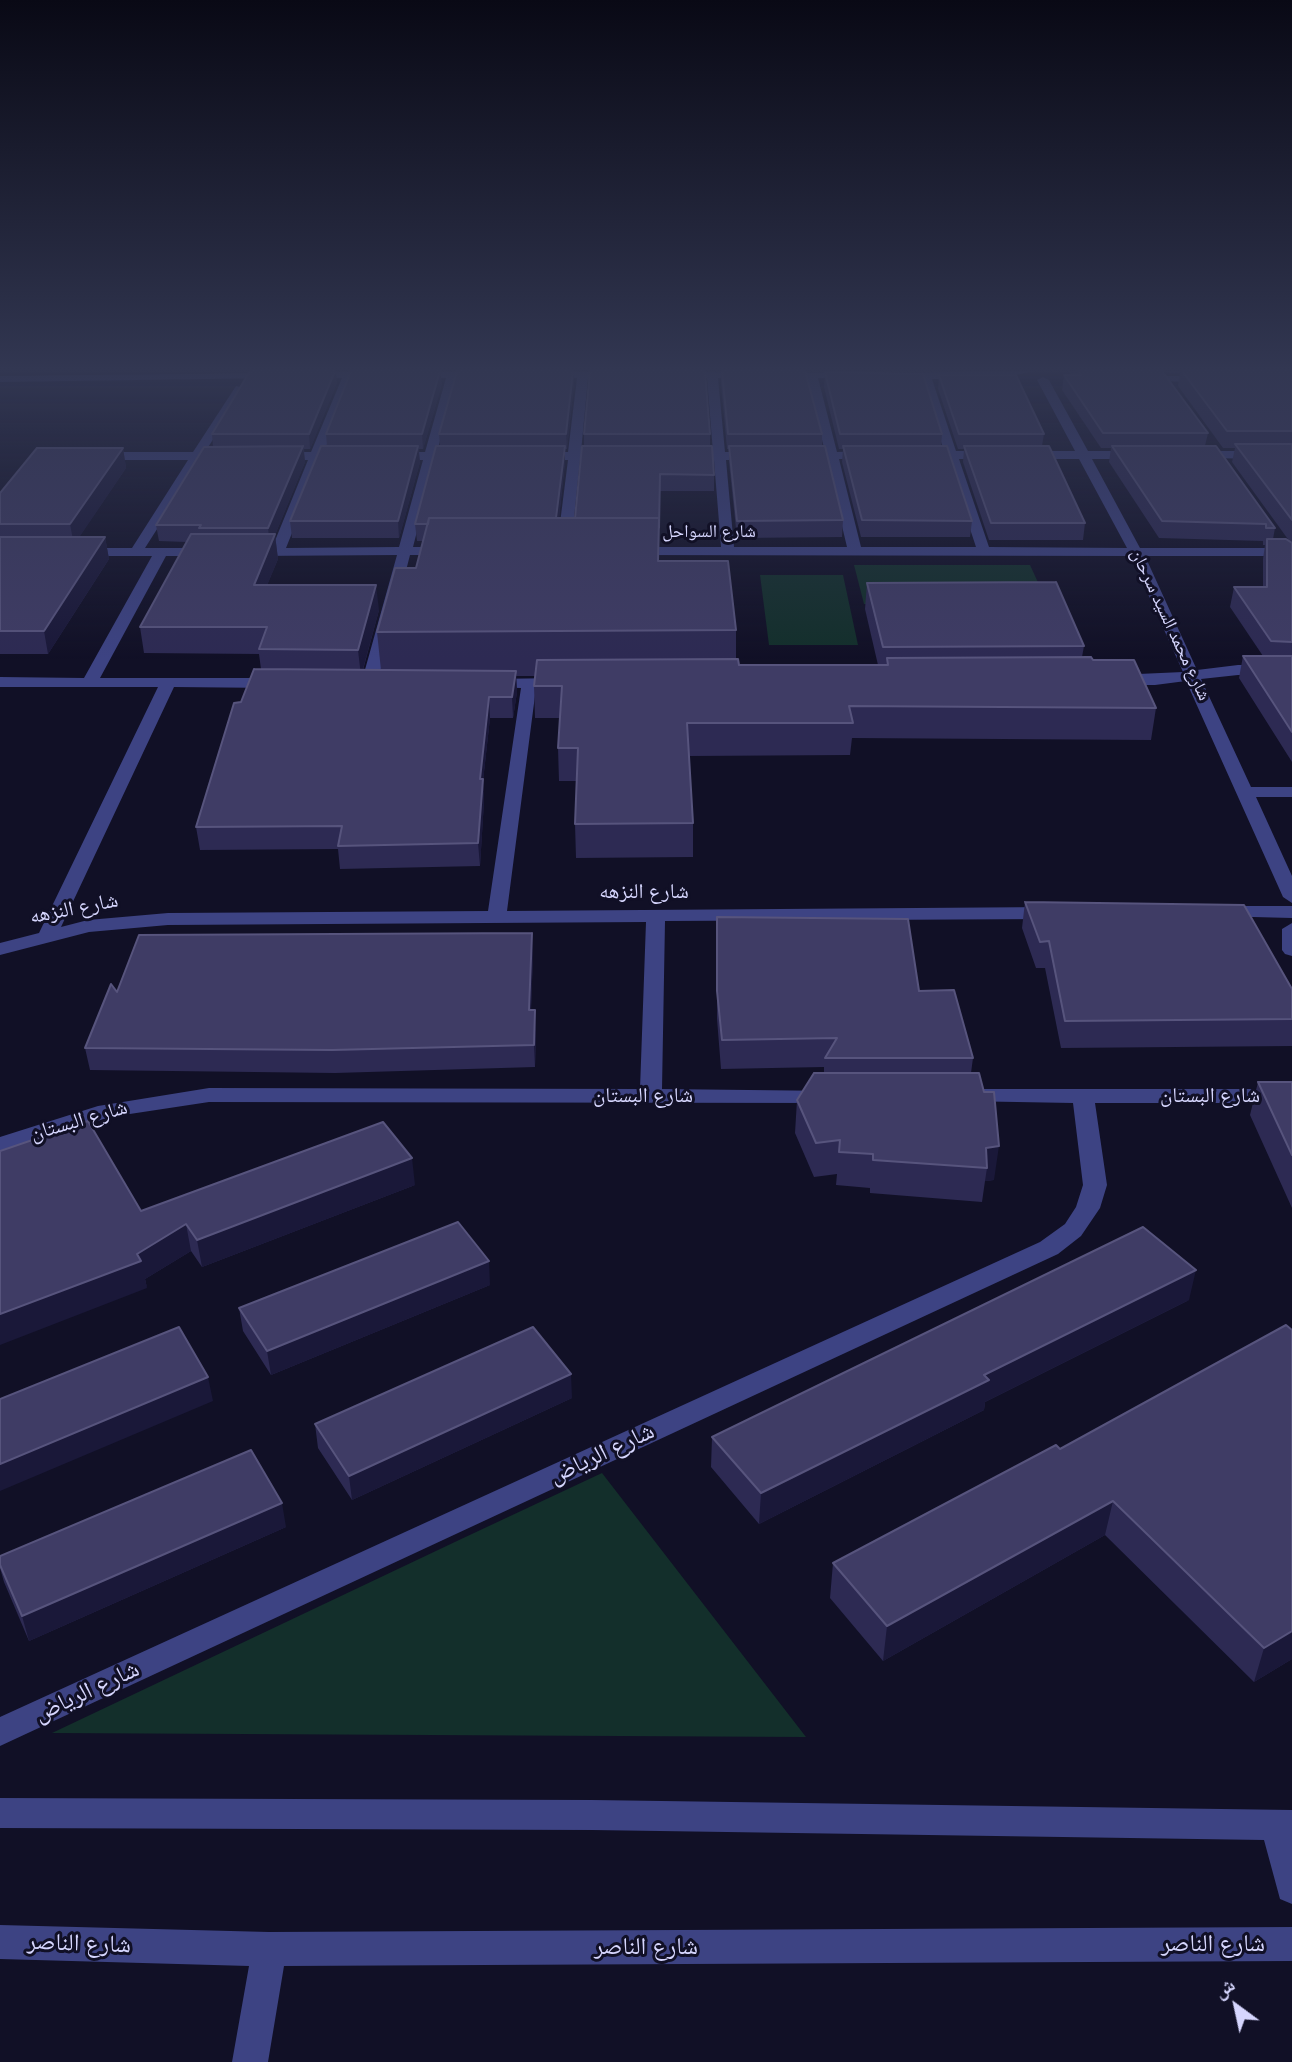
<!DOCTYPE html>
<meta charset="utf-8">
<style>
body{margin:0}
#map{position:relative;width:1292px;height:2062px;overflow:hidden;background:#111026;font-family:"Space Grotesk","Noto Naskh Arabic",sans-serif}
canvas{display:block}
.north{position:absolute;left:1201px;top:1971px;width:70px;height:70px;-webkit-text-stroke:5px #111026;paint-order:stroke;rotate:327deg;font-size:19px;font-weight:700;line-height:28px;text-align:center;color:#d6d6fe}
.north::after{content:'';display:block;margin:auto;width:24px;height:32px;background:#d6d6fe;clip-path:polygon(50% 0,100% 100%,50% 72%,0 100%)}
</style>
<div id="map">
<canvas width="1292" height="2062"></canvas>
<div class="north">ش</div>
</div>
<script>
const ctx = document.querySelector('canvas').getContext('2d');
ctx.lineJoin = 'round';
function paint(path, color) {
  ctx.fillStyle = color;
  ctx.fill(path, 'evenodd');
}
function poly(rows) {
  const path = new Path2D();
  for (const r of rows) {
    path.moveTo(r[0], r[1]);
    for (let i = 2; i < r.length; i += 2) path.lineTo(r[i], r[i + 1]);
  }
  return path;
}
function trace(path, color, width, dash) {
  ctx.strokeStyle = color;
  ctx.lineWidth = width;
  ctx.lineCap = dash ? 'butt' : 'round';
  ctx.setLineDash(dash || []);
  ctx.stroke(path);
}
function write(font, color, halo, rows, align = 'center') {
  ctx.font = font + ' "Space Grotesk","Noto Naskh Arabic",sans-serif';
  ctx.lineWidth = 6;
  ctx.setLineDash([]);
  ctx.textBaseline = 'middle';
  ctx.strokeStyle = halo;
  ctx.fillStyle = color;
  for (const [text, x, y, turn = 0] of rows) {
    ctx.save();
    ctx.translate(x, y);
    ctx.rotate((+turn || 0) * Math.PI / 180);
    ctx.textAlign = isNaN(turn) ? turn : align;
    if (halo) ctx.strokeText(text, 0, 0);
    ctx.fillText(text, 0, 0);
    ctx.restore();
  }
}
const green = poly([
 [854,565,1030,565,1048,604,864,604],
 [760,575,843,575,858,645,769,645],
 [602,1473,806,1737,52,1733,457,1541]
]);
const minor = poly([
 [1008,371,1033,371,999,379,932,379,956,451,992,451,998,455,992,459,959,459,989,547,1127,548,1079,459,1025,459,1019,455,1025,451,1075,451,1037,380,1043,377,1049,380,1088,451,1139,451,1145,455,1139,459,1092,459,1140,548,1292,548,1292,556,1145,556,1197,670,1238,665,1292,665,1292,675,1238,675,1201,679,1251,787,1292,787,1292,797,1256,797,1292,876,1292,903,1283,897,1186,681,1155,685,1116,685,1108,680,1116,675,1183,672,1131,556,632,555,625,551,632,547,721,547,714,460,685,460,679,456,685,452,713,452,707,378,674,377,673,375,678,372,856,373,857,375,852,378,818,378,837,452,870,451,876,455,870,459,839,459,861,547,976,547,947,459,923,459,917,455,923,451,944,451,921,379,895,379,889,376,895,373,1008,371],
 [718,378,807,378,825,452,801,452,795,456,801,460,826,459,847,547,734,547,726,460,758,460,764,456,758,452,725,452,718,378],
 [415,372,484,372,489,375,484,378,457,378,437,452,460,452,466,456,460,460,435,460,413,547,449,547,456,551,449,555,410,555,377,684,369,689,361,684,397,555,251,556,244,552,251,548,272,548,308,460,276,460,270,456,276,452,311,452,342,378,306,377,306,373,310,372,379,372,384,375,379,378,353,378,324,452,345,452,351,456,345,460,321,460,286,548,399,547,423,460,391,460,385,456,391,452,425,452,446,378,411,377,411,373,415,372],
 [545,372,617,372,622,375,617,378,588,378,581,452,607,452,613,456,607,460,580,460,571,547,564,551,557,547,568,460,538,460,532,456,538,452,568,452,577,378,541,377,540,375,545,372],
 [278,373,278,377,274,378,0,382,0,376,278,373],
 [1140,376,1206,376,1212,379,1206,382,1136,381,1136,377,1140,376],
 [236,386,246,388,205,452,226,452,232,456,226,460,201,460,145,548,208,548,215,552,208,556,166,556,100,678,275,678,283,683,275,688,174,687,61,927,88,920,168,913,488,911,521,688,484,687,482,684,490,679,562,678,570,683,562,688,536,688,507,911,1052,907,1062,913,1052,919,665,921,662,1089,836,1091,839,1096,836,1101,828,1103,209,1102,110,1117,0,1152,0,1137,98,1106,209,1088,640,1089,646,922,168,925,89,932,0,955,0,943,39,933,158,687,0,687,0,677,84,678,152,556,79,556,72,552,79,548,132,548,188,460,97,460,91,456,97,452,193,452,236,386],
 [1196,451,1292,451,1292,459,1192,458,1190,455,1196,451],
 [1221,906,1292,906,1292,918,1214,916,1211,912,1221,906],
 [1292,923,1292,956,1285,954,1282,950,1282,929,1292,923],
 [968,1089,1292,1089,1292,1103,1095,1103,1107,1185,1100,1208,1081,1236,1058,1254,0,1746,0,1717,1040,1242,1065,1224,1076,1207,1083,1185,1073,1103,960,1101,957,1096,960,1091,968,1089],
 [0,1798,592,1800,1292,1810,1292,1904,1280,1899,1264,1840,592,1830,0,1828,0,1798],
 [0,1925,269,1932,1292,1927,1292,1961,284,1966,268,2062,232,2062,249,1966,0,1959,0,1925]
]);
const wall = poly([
 [574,371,574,384,567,449,565,449,565,462,559,518,575,518,584,446,584,434,710,434,710,446,714,475,714,491,660,491,659,561,736,630,736,659,739,665,878,665,865,609,867,583,1084,646,1082,657,1093,660,1156,708,1151,740,852,738,850,755,689,756,693,823,693,857,576,858,575,824,577,781,559,781,558,748,560,718,535,718,534,686,535,676,516,676,517,692,513,718,490,718,483,781,484,801,480,866,340,869,338,849,200,850,196,827,241,702,261,669,259,654,144,653,140,627,187,542,159,541,156,525,213,447,212,434,337,383,310,449,304,449,305,462,275,535,278,559,267,585,379,610,363,670,381,670,377,632,416,568,423,541,417,541,415,524,440,446,439,434],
 [721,371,822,434,822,446,843,520,842,537,737,538,729,462,729,449,727,449,721,384],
 [1069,371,1162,371,1208,433,1205,446,1275,528,1273,539,1290,542,1232,462,1235,448,1223,448,1178,386,1180,373,1169,373,1167,371,1292,371,1292,762,1239,678,1243,656,1263,656,1230,607,1234,587,1263,587,1263,559,1265,545,1263,545,1263,541,1159,538,1109,462,1111,448,1101,448,1062,390,1064,375,1078,375,1078,374,1071,374],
 [825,372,942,434,941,446,972,521,970,537,861,537,842,462,843,449,839,449,824,387],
 [939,375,1044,434,1042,446,1085,523,1083,540,989,540,963,462,964,449,958,449,938,389],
 [442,384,423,449,419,449,420,462,399,538,292,538,290,521,327,446,326,434],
 [123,448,126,468,79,537,105,537,109,559,48,654,0,654,0,493],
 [1025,902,1292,989,1292,1046,1061,1048,1045,968,1036,968,1022,928],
 [717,917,973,1058,971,1073,994,1180,985,1181,982,1202,870,1193,870,1188,836,1185,837,1174,814,1177,795,1133,797,1100,824,1073,824,1067,721,1069,717,1019],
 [533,954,531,1010,536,1032,535,1067,335,1073,90,1070,85,1048,117,992],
 [1258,1082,1292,1082,1292,1208,1250,1115],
 [88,1121,141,1211,415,1185,202,1267,191,1251,145,1279,147,1288],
 [490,1285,271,1375,243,1331,239,1308],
 [1189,1300,985,1402,984,1410,759,1524,711,1467,712,1437],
 [1292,1330,1292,1659,1254,1682,1105,1535,883,1661,830,1598,833,1563,1060,1449],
 [572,1398,352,1500,318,1448,315,1424],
 [286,1527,29,1641,4,1582,0,1568,0,1556]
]);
const shadedWall = poly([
 [335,371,336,371,337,383,310,449,309,434],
 [440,371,442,384,423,449,422,434],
 [574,371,574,384,567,449,566,434],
 [303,446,305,462,275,535,278,559,257,610,254,585,270,545,268,528],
 [418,446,420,462,399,538,398,521],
 [565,446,565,462,556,545,555,528],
 [123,448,126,468,74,545,70,524],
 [105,537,109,559,48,654,44,631],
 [376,585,379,610,361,676,358,650],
 [516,671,517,692,513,718,512,697],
 [489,697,490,718,483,781,484,801,480,866,478,843,480,779],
 [532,933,533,954,530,1032,529,1010],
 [535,1010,536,1032,535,1067,534,1045],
 [999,1146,994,1180,985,1181,987,1168,986,1148],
 [412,1158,415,1185,202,1267,197,1240],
 [186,1224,191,1251,145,1279,147,1288,0,1345,0,1314,137,1254],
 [489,1261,490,1285,271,1375,267,1351],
 [1196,1270,1189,1300,985,1402,984,1410,759,1524,761,1493,984,1375],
 [571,1374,572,1398,352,1500,349,1476],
 [208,1377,213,1401,0,1491,0,1464],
 [1113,1501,1105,1535,883,1661,887,1626],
 [282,1503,286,1527,29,1641,22,1616],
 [1292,1631,1292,1659,1254,1682,1264,1648]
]);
const building = poly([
 [250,371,335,371,309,434,212,434,250,371],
 [351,371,440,371,422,434,326,434,351,371],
 [457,371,573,371,566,434,439,434,457,371],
 [590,371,705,371,710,434,584,434,590,371],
 [722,371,805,371,822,434,728,434,722,371],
 [1079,371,1162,371,1208,433,1103,433,1064,375,1081,375,1079,371],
 [1182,371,1292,371,1292,431,1227,431,1182,371],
 [825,372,923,374,942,434,840,434,825,372],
 [939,375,1016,375,1044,434,959,434,939,375],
 [1235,444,1292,444,1292,520,1235,444],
 [303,446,268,528,199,528,201,525,156,525,204,447,303,446],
 [321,446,418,446,398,521,290,521,321,446],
 [436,446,565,446,556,518,429,518,428,524,415,524,436,446],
 [582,446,712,446,714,475,660,474,659,528,659,518,575,518,582,446],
 [729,446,825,446,843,520,737,521,729,446],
 [843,446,947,446,972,521,862,520,843,446],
 [964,446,1049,446,1085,523,991,523,964,446],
 [1112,446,1216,446,1275,528,1266,528,1266,524,1162,521,1112,446],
 [37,448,123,448,70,524,0,524,0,493,37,448],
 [429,518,659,518,658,561,728,561,736,630,377,632,395,568,416,568,429,518],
 [191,534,275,534,254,585,376,585,358,650,259,649,267,627,140,627,191,534],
 [0,537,105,537,44,631,0,631,0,537],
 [1267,539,1286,539,1292,543,1292,642,1271,641,1234,587,1267,587,1267,539],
 [1056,582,1084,646,883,647,867,583,1056,582],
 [1243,656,1292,656,1292,732,1243,656],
 [1091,657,1093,660,1134,660,1156,708,849,706,853,723,687,723,693,823,575,824,578,748,558,748,562,686,534,686,537,660,738,659,739,665,888,665,887,658,1091,657],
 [254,669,516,671,512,697,489,697,480,779,483,779,478,843,338,846,342,826,196,827,234,703,241,702,254,669],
 [1025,902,1244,905,1292,989,1292,1019,1065,1021,1049,941,1040,942,1025,902],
 [717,917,908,919,919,991,954,990,973,1058,825,1058,837,1038,722,1040,717,991,717,917],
 [532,933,529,1010,535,1010,534,1045,332,1050,85,1048,111,984,117,992,139,935,532,933],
 [814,1073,979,1073,984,1092,994,1092,999,1146,986,1148,987,1168,873,1160,873,1154,839,1152,840,1140,816,1143,797,1100,814,1073],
 [1258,1082,1292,1082,1292,1155,1258,1082],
 [88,1121,141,1211,383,1122,412,1158,197,1240,186,1224,137,1254,141,1261,0,1314,0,1151,88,1121],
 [458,1222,489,1261,267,1351,239,1308,458,1222],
 [1143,1227,1196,1270,984,1375,989,1380,761,1493,712,1437,1143,1227],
 [1286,1325,1292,1330,1292,1631,1264,1648,1113,1501,887,1626,833,1563,1056,1445,1060,1449,1286,1325],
 [179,1327,208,1377,0,1464,0,1399,179,1327],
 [533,1327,571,1374,349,1476,315,1424,533,1327],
 [251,1450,282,1503,22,1616,0,1565,0,1556,251,1450]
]);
const farStreetnames = [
 ["شارع السواحل",709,532],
 ["شارع محمد السيد سرحان",1170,625,65]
];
const streetNames = [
 ["شارع النزهه",644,892],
 ["شارع النزهه",74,909,-11],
 ["شارع البستان",643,1096],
 ["شارع البستان",1210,1096],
 ["شارع البستان",79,1121,-16]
];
const nearStreetnames = [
 ["شارع الرياض",602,1454,-25],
 ["شارع الرياض",87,1692,-25],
 ["شارع الناصر",79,1944,2],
 ["شارع الناصر",1213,1944],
 ["شارع الناصر",646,1947]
];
paint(green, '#132f2b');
paint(minor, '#3d4383');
paint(wall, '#2d2a53');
paint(shadedWall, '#1a1839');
paint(building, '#3f3c65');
trace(building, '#57547d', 2);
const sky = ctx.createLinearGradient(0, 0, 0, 660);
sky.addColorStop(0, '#090915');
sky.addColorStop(0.56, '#323752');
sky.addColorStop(1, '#32375200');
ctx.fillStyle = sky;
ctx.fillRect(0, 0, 1292, 660);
write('18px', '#d6d6fe', '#111026', farStreetnames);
write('21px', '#d6d6fe', '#111026', streetNames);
write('24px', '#d6d6fe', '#111026', nearStreetnames);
</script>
